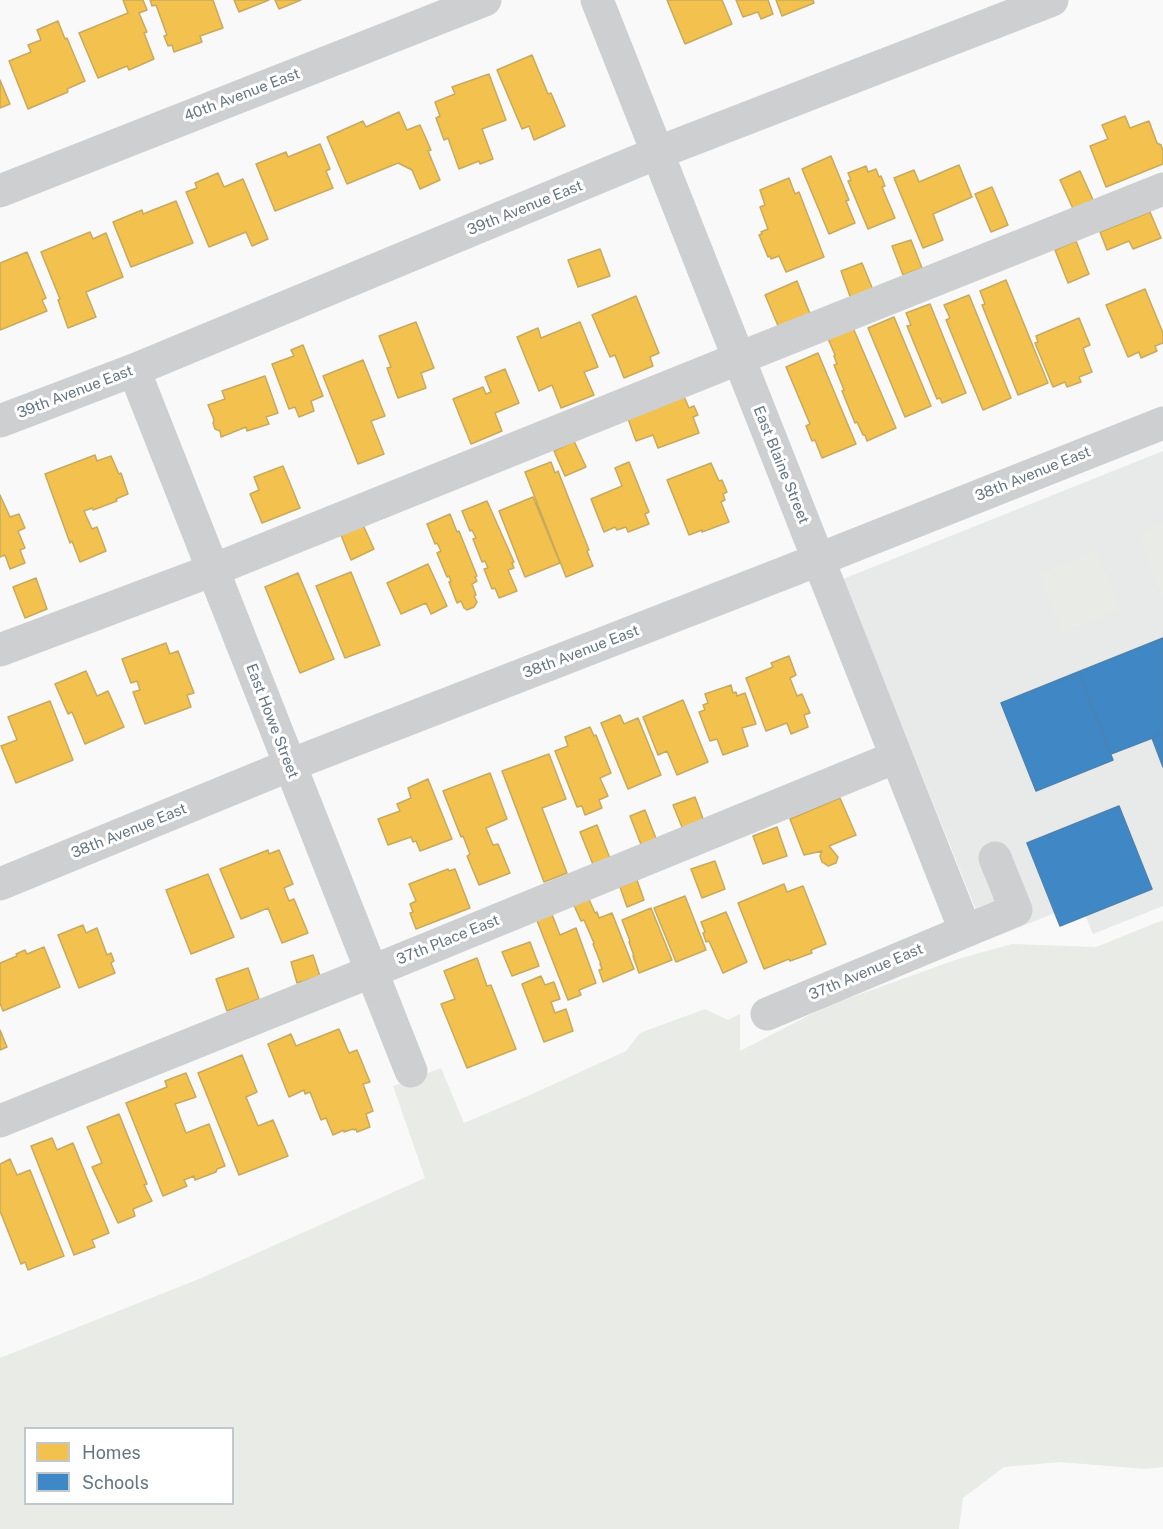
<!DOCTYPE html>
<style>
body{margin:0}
#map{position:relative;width:1163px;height:1529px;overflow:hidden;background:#f9f9f9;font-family:"Public Sans",sans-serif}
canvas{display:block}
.legend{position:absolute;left:24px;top:1427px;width:210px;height:78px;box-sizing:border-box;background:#fff;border:2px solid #c1c8cd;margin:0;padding:8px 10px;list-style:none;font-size:18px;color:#657683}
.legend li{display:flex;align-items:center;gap:12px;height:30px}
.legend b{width:30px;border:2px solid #c1c8cd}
</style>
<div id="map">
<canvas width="1163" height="1529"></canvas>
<ul class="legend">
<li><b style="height:16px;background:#f2c14e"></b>Homes</li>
<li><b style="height:16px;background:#3f88c5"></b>Schools</li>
</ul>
</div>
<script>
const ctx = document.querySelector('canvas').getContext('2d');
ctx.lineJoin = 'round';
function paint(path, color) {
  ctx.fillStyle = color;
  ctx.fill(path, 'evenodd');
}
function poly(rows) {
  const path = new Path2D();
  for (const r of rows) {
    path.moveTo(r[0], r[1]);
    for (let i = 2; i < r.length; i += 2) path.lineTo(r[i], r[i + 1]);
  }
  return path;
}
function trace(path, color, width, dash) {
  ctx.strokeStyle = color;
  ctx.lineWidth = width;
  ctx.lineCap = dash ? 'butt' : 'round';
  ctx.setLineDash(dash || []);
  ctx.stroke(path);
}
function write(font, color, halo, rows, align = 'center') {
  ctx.font = font + ' "Public Sans",sans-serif';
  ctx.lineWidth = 6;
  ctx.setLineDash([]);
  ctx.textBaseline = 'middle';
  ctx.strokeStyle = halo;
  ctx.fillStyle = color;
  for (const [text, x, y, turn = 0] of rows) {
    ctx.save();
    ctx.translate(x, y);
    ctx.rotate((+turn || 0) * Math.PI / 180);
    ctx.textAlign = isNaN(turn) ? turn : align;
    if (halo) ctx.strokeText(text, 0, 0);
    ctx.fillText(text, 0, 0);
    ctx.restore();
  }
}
const built = poly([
 [1163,451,1163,906,1093,934,1080,903,988,940,843,579]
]);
const green = poly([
 [1163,523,1163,596,1162,597,1138,533],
 [1097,551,1120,610,1062,633,1038,574],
 [1163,920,1163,1467,1145,1469,1060,1462,1004,1467,963,1498,959,1529,0,1529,0,1358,199,1279,425,1178,393,1086,441,1068,464,1123,530,1095,626,1051,640,1033,705,1009,728,1020,740,1014,740,1051,827,1006,958,959,1012,944,1096,947],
 [26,1428,232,1428,232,1504,26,1504]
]);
const homes = poly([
 [123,0,143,0,147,10,139,13,147,32,144,33,154,59,129,70,127,66,98,78,79,33,128,13,123,0],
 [150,0,213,0,223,28,200,36,202,42,174,52,172,45,168,46,164,36,167,35,156,5,152,6,150,0],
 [234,0,269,0,239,12,234,0],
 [275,0,301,0,279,9,275,0],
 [667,0,722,0,732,24,685,44,667,0],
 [736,0,768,0,773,14,761,19,758,12,743,17,736,0],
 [776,0,813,0,814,3,782,16,776,0],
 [58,21,65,39,67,38,85,81,67,89,68,92,28,109,9,61,31,52,28,45,41,40,37,30,58,21],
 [532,55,548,94,551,93,565,126,534,140,529,126,522,129,497,70,532,55],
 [489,74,506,120,482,129,493,159,480,164,479,161,459,169,448,138,444,140,436,118,440,116,435,102,455,94,452,87,489,74],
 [0,80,10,104,0,108,0,80],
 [399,112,407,130,420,125,431,150,428,151,440,180,420,189,412,170,398,163,347,184,327,137,363,121,366,127,399,112],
 [1125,116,1130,128,1149,121,1157,143,1161,145,1163,151,1163,164,1106,187,1090,146,1108,139,1102,125,1125,116],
 [320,144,330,169,326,171,333,188,275,211,256,164,286,152,288,157,320,144],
 [831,156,849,200,846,201,855,223,829,234,802,169,831,156],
 [959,165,972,197,933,214,943,240,923,248,894,178,914,170,919,182,959,165],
 [866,166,868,172,876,169,879,177,881,176,885,186,882,187,895,218,868,229,848,181,851,180,848,173,866,166],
 [1080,171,1094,202,1074,211,1060,180,1080,171],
 [218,173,224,187,243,179,268,239,252,246,246,232,209,247,186,192,197,188,195,183,218,173],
 [789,178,795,194,799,192,824,257,786,272,779,256,771,259,770,256,768,257,759,235,762,234,761,232,768,229,760,207,765,205,760,190,789,178],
 [992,187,1008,225,991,232,975,194,992,187],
 [176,201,193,243,131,267,113,222,142,210,143,214,176,201],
 [1150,212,1161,238,1133,249,1129,241,1107,250,1100,232,1150,212],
 [90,232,93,239,106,233,123,277,86,292,96,317,68,328,58,300,60,299,41,252,90,232],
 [911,240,922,268,903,275,892,246,911,240],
 [1076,241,1089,274,1068,283,1055,250,1076,241],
 [600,249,610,276,578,287,568,260,600,249],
 [27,252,46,298,42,300,47,311,0,330,0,263,27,252],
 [862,263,873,290,851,299,841,271,862,263],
 [1006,280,1048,383,1018,395,982,305,985,304,980,291,1006,280],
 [797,281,810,314,779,328,765,295,797,281],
 [1145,289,1163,333,1163,343,1155,346,1157,351,1141,358,1139,352,1128,357,1106,305,1145,289],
 [969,295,1011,398,983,410,946,320,950,318,944,305,969,295],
 [636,296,659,353,650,357,653,366,624,378,615,355,610,357,592,315,636,296],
 [930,304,966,393,942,403,940,398,937,399,907,326,911,325,906,313,930,304],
 [894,317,931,406,905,417,868,328,894,317],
 [1079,318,1090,345,1083,348,1092,372,1079,377,1081,382,1067,387,1065,382,1053,387,1035,343,1038,342,1036,336,1079,318],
 [416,322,434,368,421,373,426,388,398,398,387,368,391,367,379,336,416,322],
 [580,322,598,367,584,372,594,395,561,408,552,385,539,391,517,337,538,328,541,338,580,322],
 [851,323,896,428,867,441,865,435,863,435,857,422,855,423,842,391,844,390,834,365,837,364,834,356,835,355,826,334,851,323],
 [303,345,323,396,311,401,314,411,299,417,295,407,289,409,272,364,294,356,291,350,303,345],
 [818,353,856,444,822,458,815,440,812,441,806,426,810,424,786,367,818,353],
 [363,360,385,416,371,421,384,454,358,464,323,376,363,360],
 [505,369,519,403,495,413,502,431,471,444,453,399,483,387,486,394,491,392,485,377,505,369],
 [265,376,278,413,266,417,269,424,247,431,246,427,221,437,220,431,215,429,213,423,214,420,208,405,225,399,222,391,265,376],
 [682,392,689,408,694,406,698,415,693,417,699,433,658,448,653,435,636,441,628,419,682,392],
 [574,441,586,467,565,476,554,451,574,441],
 [95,455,97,461,111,456,119,474,121,473,128,494,116,499,117,501,93,510,92,508,84,511,92,529,97,527,106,551,80,562,72,541,70,543,45,474,95,455],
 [551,462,555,473,558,471,589,550,587,551,593,566,566,577,525,472,551,462],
 [629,462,649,512,645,514,649,524,628,532,626,527,617,530,615,527,604,532,591,499,622,486,615,468,629,462],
 [711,463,719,481,722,480,727,492,723,494,725,500,721,502,729,522,702,532,702,530,689,535,667,480,711,463],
 [283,466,300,508,262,523,250,494,259,490,254,477,283,466],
 [0,495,10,517,19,514,25,528,18,531,25,548,20,550,25,563,10,569,5,555,0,557,0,495],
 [533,497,560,563,525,577,499,511,533,497],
 [487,501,514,562,512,563,514,568,508,570,517,591,499,598,495,588,492,589,484,569,488,568,485,561,482,562,473,539,476,538,472,530,470,531,462,511,487,501],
 [450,514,457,532,459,531,477,576,475,577,477,581,472,584,476,595,474,596,477,602,474,607,467,610,464,608,461,601,457,603,449,582,451,581,449,576,447,577,437,553,441,551,437,543,435,544,427,524,450,514],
 [363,525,374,549,351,560,341,535,363,525],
 [428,564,447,606,431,614,426,603,401,614,387,583,428,564],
 [351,572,380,645,345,658,316,586,351,572],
 [298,573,334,659,300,673,265,587,298,573],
 [36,578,47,609,25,618,13,587,36,578],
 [166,643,170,654,178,651,194,693,187,695,191,707,145,724,133,692,140,690,137,681,131,683,122,659,166,643],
 [789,656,796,675,790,678,797,696,802,694,810,713,804,715,808,727,791,734,787,723,766,731,746,678,773,667,771,663,789,656],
 [86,671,97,696,108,691,124,727,85,744,72,712,68,714,55,684,86,671],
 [731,685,733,693,736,692,737,696,745,693,756,724,742,728,748,746,723,755,717,739,710,741,699,712,705,710,703,705,708,703,705,694,731,685],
 [683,700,708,762,677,775,667,751,658,755,643,717,683,700],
 [50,701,73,760,16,783,1,746,17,740,8,717,50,701],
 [620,715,624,724,638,718,661,775,628,789,601,723,620,715],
 [590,727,594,736,596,735,611,773,600,778,608,796,599,800,602,808,585,815,582,806,577,807,555,751,568,746,565,737,590,727],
 [549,754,566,799,542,808,567,873,544,882,502,771,549,754],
 [490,773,507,819,486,828,493,845,498,844,510,873,479,885,467,856,470,854,463,836,461,837,443,791,490,773],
 [428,779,452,839,420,851,416,841,413,842,411,837,388,845,378,819,400,811,397,804,411,798,408,788,428,779],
 [695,797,705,824,684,832,673,805,695,797],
 [840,798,856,835,829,846,838,857,836,863,828,866,822,862,820,856,822,851,804,855,790,819,840,798],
 [645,810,657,841,642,847,630,816,645,810],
 [597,825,611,861,594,867,580,832,597,825],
 [777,827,787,856,763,864,753,836,777,827],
 [268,850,269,854,279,850,293,884,284,888,289,901,294,899,308,933,282,943,268,908,241,919,220,869,268,850],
 [715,861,725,889,702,898,691,869,715,861],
 [448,869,449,871,455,869,470,908,416,929,410,913,413,912,410,904,416,901,409,884,448,869],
 [208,874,234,937,191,954,166,890,208,874],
 [637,880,644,900,627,907,620,887,637,880],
 [784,884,787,892,803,886,826,944,811,950,812,953,790,961,789,959,764,969,738,903,784,884],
 [685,896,706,950,676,962,654,908,685,896],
 [588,897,595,913,597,912,599,918,612,913,634,969,603,982,599,970,602,969,600,964,601,964,593,944,594,943,584,920,581,921,573,903,588,897],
 [651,908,672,960,639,973,633,956,634,956,629,942,630,941,622,920,651,908],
 [551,912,560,935,576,928,596,983,579,990,581,995,568,1000,536,918,551,912],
 [726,912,747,962,723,973,709,941,706,942,703,933,705,932,701,922,726,912],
 [83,925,86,933,97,928,107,955,111,953,114,961,111,963,115,973,79,988,58,935,83,925],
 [530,942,539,966,512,976,502,952,530,942],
 [44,947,60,987,3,1011,0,1003,0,963,17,956,16,954,25,950,27,954,44,947],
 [313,955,320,976,297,983,291,962,313,955],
 [477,958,487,986,491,985,516,1049,467,1068,441,1004,455,999,444,971,477,958],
 [248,968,259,999,227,1011,216,979,248,968],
 [541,976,545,985,554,982,560,999,551,1002,555,1013,566,1009,573,1031,544,1042,522,984,541,976],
 [339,1029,349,1053,357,1050,370,1082,363,1084,373,1111,366,1114,370,1127,357,1132,356,1129,354,1130,353,1129,344,1132,344,1130,333,1135,326,1118,321,1120,310,1092,305,1094,304,1090,289,1097,268,1044,291,1034,296,1046,339,1029],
 [0,1030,7,1047,0,1050,0,1030],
 [242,1055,257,1092,246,1097,258,1126,273,1120,288,1156,239,1175,198,1073,242,1055],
 [186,1073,196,1097,175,1104,186,1133,209,1124,225,1166,217,1169,216,1172,195,1180,194,1176,184,1180,187,1186,163,1196,126,1103,167,1087,165,1081,186,1073],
 [119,1114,147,1184,144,1185,152,1201,133,1209,135,1216,118,1223,92,1167,102,1163,87,1127,119,1114],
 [52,1138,57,1150,73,1143,109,1233,92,1240,95,1247,74,1255,31,1146,52,1138],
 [10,1159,17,1175,30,1170,64,1256,28,1270,25,1262,21,1264,0,1211,0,1164,10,1159]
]);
const schools = poly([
 [1163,638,1163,734,1111,754,1078,672,1163,638],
 [1078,672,1113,760,1036,791,1001,703,1078,672],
 [1163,734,1163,767,1152,738,1163,734],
 [1119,806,1152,889,1060,926,1027,843,1119,806]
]);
const minor = poly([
 [597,0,965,930],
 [0,191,485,0],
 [134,370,411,1071],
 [0,421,134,370,657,153,1052,0],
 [0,650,213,570,767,347,1163,189],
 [0,884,290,765,787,572,1163,423],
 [767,1014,1016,910,995,858],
 [0,1121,395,962,896,757]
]);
const streetNames = [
 ["40th Avenue East",242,95,-21],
 ["39th Avenue East",525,208,-22],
 ["39th Avenue East",75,392,-21],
 ["East Blaine Street",781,465,68],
 ["38th Avenue East",1033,474,-22],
 ["38th Avenue East",581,652,-21],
 ["East Howe Street",272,721,69],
 ["38th Avenue East",129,831,-22],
 ["37th Place East",448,940,-22],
 ["37th Avenue East",866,972,-23]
];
paint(built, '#e8e9e9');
paint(green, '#e8ebe6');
paint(homes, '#f2c14e');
trace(homes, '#c8aa5e', 1.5);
paint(schools, '#3f88c5');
trace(schools, '#4a83b1', 1.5);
trace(minor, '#cecfd0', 33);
write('15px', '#657683', '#fff', streetNames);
</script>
